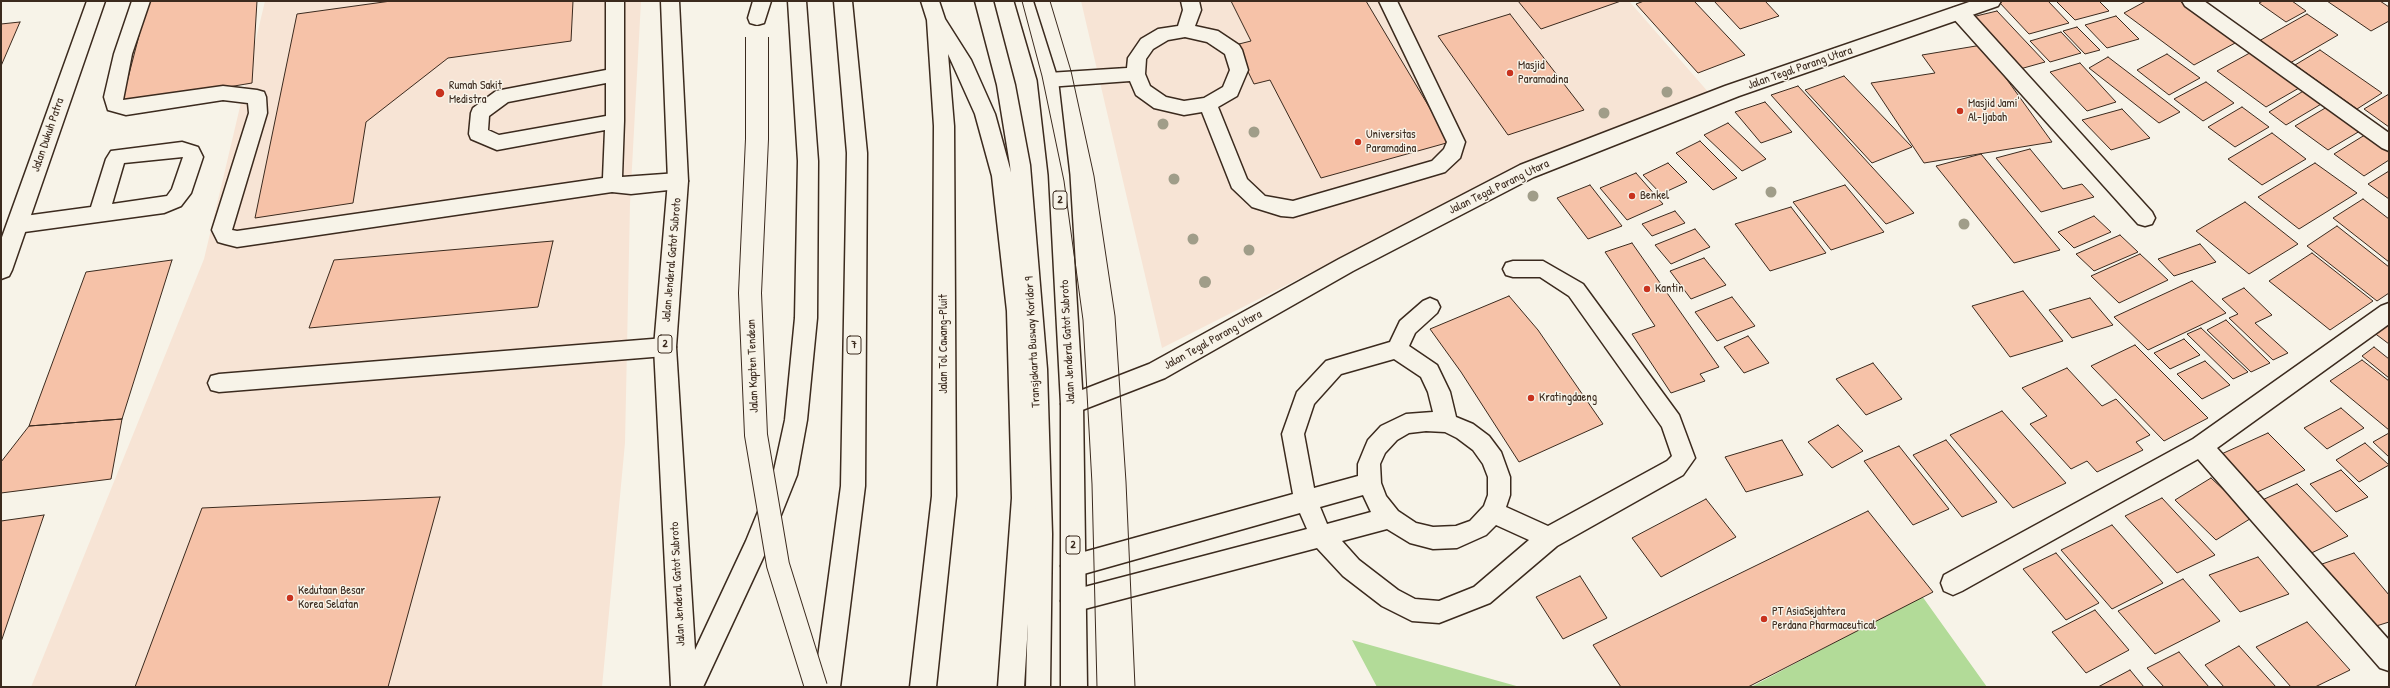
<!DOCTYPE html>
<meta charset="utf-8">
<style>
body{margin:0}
#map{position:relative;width:2390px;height:688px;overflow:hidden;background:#f7f3e8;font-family:"Patrick Hand",sans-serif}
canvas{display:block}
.frame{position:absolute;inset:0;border:2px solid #3b2a1e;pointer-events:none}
</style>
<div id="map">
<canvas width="2390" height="688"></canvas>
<div class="frame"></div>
</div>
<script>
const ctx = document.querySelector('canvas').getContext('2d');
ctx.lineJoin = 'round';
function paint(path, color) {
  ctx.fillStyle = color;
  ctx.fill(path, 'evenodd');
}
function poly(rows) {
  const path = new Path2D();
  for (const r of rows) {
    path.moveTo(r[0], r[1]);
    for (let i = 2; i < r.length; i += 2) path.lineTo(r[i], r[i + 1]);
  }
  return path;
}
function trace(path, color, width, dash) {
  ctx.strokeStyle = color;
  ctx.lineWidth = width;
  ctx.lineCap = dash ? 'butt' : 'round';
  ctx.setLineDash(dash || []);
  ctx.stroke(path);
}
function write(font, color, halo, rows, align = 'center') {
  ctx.font = font + ' "Patrick Hand",sans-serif';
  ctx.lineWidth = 3;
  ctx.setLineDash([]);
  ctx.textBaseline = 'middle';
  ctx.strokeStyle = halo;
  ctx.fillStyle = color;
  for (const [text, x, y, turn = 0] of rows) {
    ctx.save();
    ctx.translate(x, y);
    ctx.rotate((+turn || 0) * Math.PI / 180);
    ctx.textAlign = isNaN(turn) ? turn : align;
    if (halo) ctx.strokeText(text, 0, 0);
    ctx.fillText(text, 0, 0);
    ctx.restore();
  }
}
const built = poly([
 [265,1,641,1,630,204,625,443,602,687,31,687,204,259],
 [1081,1,1629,1,1716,101,1488,183,1162,348]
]);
const green = poly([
 [1922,596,1987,687,1751,687],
 [1352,640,1520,687,1377,687]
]);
const building = poly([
 [148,1,257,1,252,83,121,105,148,1],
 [391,1,573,1,571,41,448,58,366,122,353,203,255,218,297,14,391,1],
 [1231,1,1366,1,1450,142,1321,178,1270,80,1254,84,1235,45,1251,41,1231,1],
 [1518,1,1621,1,1541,29,1518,1],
 [1644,1,1694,1,1745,55,1698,73,1636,4,1644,1],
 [1714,1,1765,1,1779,16,1740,29,1714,1],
 [2004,1,2048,1,2069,23,2029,34,1999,2,2004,1],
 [2056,1,2099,1,2109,11,2075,20,2056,1],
 [2146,1,2180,1,2237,42,2194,65,2124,13,2146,1],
 [2263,1,2292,1,2306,11,2286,22,2259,3,2263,1],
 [2327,1,2380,1,2389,7,2389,21,2371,31,2327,1],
 [1997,11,2045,62,2020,69,1972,17,1997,11],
 [1510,14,1584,110,1508,135,1438,36,1510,14],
 [2307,14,2338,35,2290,63,2259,41,2307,14],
 [2116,16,2139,39,2107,48,2085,25,2116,16],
 [20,22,1,66,1,24,20,22],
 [2077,27,2100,50,2085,54,2063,31,2077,27],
 [2061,32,2081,53,2050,62,2030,41,2061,32],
 [1982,45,2052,142,1924,163,1871,83,1935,73,1922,55,1982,45],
 [2257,49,2306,84,2266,107,2217,71,2257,49],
 [2320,50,2382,93,2357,109,2295,65,2320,50],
 [2167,54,2200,78,2169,95,2137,70,2167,54],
 [2108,57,2180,112,2159,123,2089,68,2108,57],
 [2080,63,2116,102,2087,111,2050,72,2080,63],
 [1844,76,1912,147,1872,163,1805,90,1844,76],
 [2206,82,2234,103,2203,121,2174,99,2206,82],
 [1798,86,1914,213,1886,224,1771,95,1798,86],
 [2310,87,2328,100,2286,125,2269,112,2310,87],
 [2389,94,2389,127,2364,109,2389,94],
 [1765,102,1792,132,1761,143,1735,112,1765,102],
 [2332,104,2365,128,2328,150,2295,126,2332,104],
 [2242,107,2269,127,2235,147,2208,127,2242,107],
 [2122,109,2150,138,2111,150,2082,120,2122,109],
 [1728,123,1766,159,1742,171,1704,135,1728,123],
 [2272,133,2306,159,2262,185,2228,159,2272,133],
 [2368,133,2389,147,2389,160,2364,176,2334,154,2368,133],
 [1700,141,1737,178,1713,190,1676,153,1700,141],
 [2030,149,2063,189,2082,184,2094,197,2041,212,1996,158,2030,149],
 [1981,154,2060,250,2014,263,1936,166,1981,154],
 [1668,163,1687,182,1661,194,1643,175,1668,163],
 [2315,163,2357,193,2299,229,2258,197,2315,163],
 [2389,171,2389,199,2368,184,2389,171],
 [1636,173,1663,204,1627,220,1600,188,1636,173],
 [1590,185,1622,226,1588,239,1557,198,1590,185],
 [1845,185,1884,232,1831,250,1793,202,1845,185],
 [2363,199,2389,219,2389,262,2333,218,2363,199],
 [2245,202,2298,244,2249,274,2196,231,2245,202],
 [1791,207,1826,253,1770,271,1735,224,1791,207],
 [1675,211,1685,223,1652,236,1642,224,1675,211],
 [2094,216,2111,232,2074,248,2058,232,2094,216],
 [2337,226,2389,267,2389,293,2377,301,2307,246,2337,226],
 [1695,229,1710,247,1671,264,1655,245,1695,229],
 [2120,235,2138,252,2094,271,2076,254,2120,235],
 [553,241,538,307,309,328,334,260,553,241],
 [1632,243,1719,367,1700,374,1705,381,1671,393,1632,334,1655,326,1605,252,1632,243],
 [2200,244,2216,262,2174,276,2158,259,2200,244],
 [2312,253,2373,301,2330,330,2269,281,2312,253],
 [2140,254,2168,280,2119,303,2091,276,2140,254],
 [1704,258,1726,285,1691,299,1670,271,1704,258],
 [172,260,122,419,29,426,86,272,172,260],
 [2192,281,2226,313,2148,350,2114,317,2192,281],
 [2244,288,2272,315,2255,323,2288,353,2273,360,2229,318,2238,314,2222,299,2244,288],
 [2023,291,2063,341,2010,357,1972,306,2023,291],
 [1509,296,1538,330,1603,424,1519,462,1461,372,1430,329,1509,296],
 [1732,297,1755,326,1717,341,1695,312,1732,297],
 [2090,298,2113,325,2072,338,2049,310,2090,298],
 [2226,320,2270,363,2251,372,2207,330,2226,320],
 [2389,320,2389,344,2373,332,2389,320],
 [2201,328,2248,372,2233,379,2187,334,2201,328],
 [1748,336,1769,363,1744,373,1724,347,1748,336],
 [2184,339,2200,355,2170,369,2154,353,2184,339],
 [2135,345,2208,418,2164,441,2091,366,2135,345],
 [2374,347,2389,359,2389,378,2362,356,2374,347],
 [2362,360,2389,381,2389,430,2330,381,2362,360],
 [2205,361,2230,385,2202,399,2177,374,2205,361],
 [1873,363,1902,399,1866,415,1836,379,1873,363],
 [2067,368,2102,406,2116,399,2150,435,2136,442,2143,450,2097,472,2087,461,2071,469,2030,424,2047,416,2022,388,2067,368],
 [2341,408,2364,428,2327,449,2304,428,2341,408],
 [2002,411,2066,483,2013,508,1950,435,2002,411],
 [122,419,111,479,1,493,1,462,29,426,122,419],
 [1838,425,1863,451,1832,468,1808,442,1838,425],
 [2268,433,2305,470,2253,494,2217,456,2268,433],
 [2389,433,2389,457,2373,442,2389,433],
 [1782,440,1803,475,1746,492,1725,457,1782,440],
 [1946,440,1997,502,1962,517,1913,455,1946,440],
 [2365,443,2389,465,2359,482,2336,460,2365,443],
 [1899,446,1949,509,1913,525,1864,461,1899,446],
 [2341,470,2368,497,2336,512,2310,484,2341,470],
 [2211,478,2253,517,2216,540,2175,500,2211,478],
 [2297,484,2348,536,2307,555,2258,502,2297,484],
 [440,497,388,687,135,687,202,508,440,497],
 [2162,498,2215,555,2177,573,2125,516,2162,498],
 [1706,499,1736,537,1661,577,1632,538,1706,499],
 [1868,511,1933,592,1748,687,1621,687,1593,645,1868,511],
 [44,515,1,642,1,521,44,515],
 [2112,525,2163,583,2112,609,2061,550,2112,525],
 [2056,553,2099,603,2066,620,2023,569,2056,553],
 [2354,553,2389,595,2389,622,2373,627,2322,564,2354,553],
 [2258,557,2289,594,2240,612,2209,575,2258,557],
 [1580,576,1607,618,1563,639,1536,597,1580,576],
 [2183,579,2220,621,2155,654,2118,611,2183,579],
 [2095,610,2129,650,2086,673,2052,632,2095,610],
 [2307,622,2350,670,2315,687,2291,687,2256,647,2307,622],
 [2239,646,2276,687,2224,687,2205,665,2239,646],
 [2179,652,2209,687,2164,687,2147,668,2179,652],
 [2130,670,2144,687,2098,687,2130,670]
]);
const lane = poly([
 [132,1,150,1,132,54,123,100,223,86,257,90,264,92,266,97,267,113,232,230,237,231,603,178,605,130,497,150,471,139,469,134,471,113,473,108,496,91,606,70,606,1,624,1,624,121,622,177,678,173,685,176,688,181,685,186,678,189,631,194,612,192,237,247,225,244,218,242,212,230,249,113,248,103,223,100,126,115,108,110,104,97,114,54,132,1],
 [606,83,606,116,499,135,488,130,489,116,508,102,606,83],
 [975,1,993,1,1015,85,1030,165,1047,369,1052,534,1050,687,1026,687,1030,534,1025,369,1017,246,1010,165,997,85,975,1],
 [1181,1,1199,1,1201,10,1195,26,1218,31,1239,45,1242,50,1248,70,1237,96,1218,107,1247,179,1265,196,1293,201,1432,161,1444,149,1447,142,1379,1,1397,1,1465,142,1460,158,1445,172,1293,217,1281,216,1252,207,1232,188,1202,112,1184,115,1154,108,1136,95,1130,81,1048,87,1042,85,1039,80,1042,75,1048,73,1127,68,1128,58,1141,39,1158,29,1178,26,1183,10,1181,1],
 [1185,37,1207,42,1225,54,1230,70,1223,87,1204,98,1184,101,1166,97,1150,86,1145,74,1146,59,1153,49,1168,40,1185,37],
 [182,142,198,147,203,157,191,193,181,206,164,213,17,233,10,231,7,225,10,219,17,217,91,207,106,159,111,151,182,142],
 [183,157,172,189,167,196,112,204,124,163,183,157],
 [1513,261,1543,261,1583,284,1679,415,1695,458,1683,475,1557,546,1490,603,1439,623,1412,621,1382,606,1343,576,1317,548,1073,612,1065,609,1061,601,1065,593,1073,590,1307,529,1300,513,1073,577,1065,574,1061,566,1065,558,1073,555,1293,494,1282,434,1297,392,1326,361,1390,342,1400,321,1423,301,1430,298,1437,301,1440,307,1437,313,1415,333,1409,346,1437,365,1450,392,1456,417,1473,424,1489,436,1501,452,1510,477,1510,495,1506,507,1548,526,1667,461,1672,456,1662,427,1569,296,1540,277,1513,277,1506,275,1503,269,1506,263,1513,261],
 [1394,359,1421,377,1428,392,1433,412,1406,414,1381,426,1368,440,1365,447,1358,464,1358,476,1314,488,1304,434,1314,404,1341,374,1394,359],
 [1426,431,1445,432,1457,438,1473,450,1483,464,1488,477,1488,495,1484,506,1470,521,1456,526,1433,527,1416,523,1398,511,1386,496,1381,483,1380,464,1385,453,1397,440,1409,433,1426,431],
 [1363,495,1371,512,1327,524,1320,507,1363,495],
 [1496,525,1529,540,1474,587,1439,601,1415,599,1398,590,1359,560,1342,541,1387,529,1410,543,1433,549,1457,548,1486,535,1496,525],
 [665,338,672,341,676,347,672,353,665,356,219,392,211,390,208,383,211,376,219,374,665,338]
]);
const street = poly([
 [87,1,105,1,12,270,9,276,1,279,1,240,87,1],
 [2182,1,2204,1,2389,133,2389,151,2382,148,2185,6,2182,1],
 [1960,6,1967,8,2152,212,2155,218,2152,224,2145,226,2138,224,1953,18,1951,13,1953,8,1960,6],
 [2389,303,2389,324,2217,448,2389,640,2389,671,2380,668,2198,459,1962,591,1953,595,1944,591,1941,583,1944,575,2193,439,2381,306,2389,303]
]);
const secondary = poly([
 [1972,1,2001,1,1998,6,1739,96,1534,177,1353,271,1165,378,1072,414,1064,411,1061,404,1064,397,1149,364,1339,259,1520,165,1725,86,1972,1]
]);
const highway = poly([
 [661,1,679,1,688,181,676,347,695,650,746,541,773,475,785,420,795,318,798,161,788,1,806,1,818,161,817,318,807,420,797,475,769,545,703,687,671,687,654,347,668,181,661,1],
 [753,1,771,1,764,23,757,25,750,23,748,18,753,1],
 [834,1,852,1,867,153,865,486,840,687,814,687,841,486,847,153,834,1],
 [921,1,939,1,945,19,971,60,995,114,1012,176,1029,311,1036,498,1024,687,998,687,1012,498,1007,311,992,176,975,114,948,54,954,126,956,496,936,687,910,687,932,496,934,126,927,20,921,1],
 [1015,1,1033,1,1058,80,1069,175,1083,404,1087,687,1061,687,1061,404,1049,175,1038,80,1015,1]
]);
const tram = poly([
 [1022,1,1042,76,1064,181,1083,320,1092,484,1097,687],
 [1050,1,1071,71,1094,176,1115,316,1126,482,1135,687]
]);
const primaryBridge = poly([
 [757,37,757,139,750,293,756,435,778,565,816,687]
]);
const trees = [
 [1667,92,5.5],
 [1604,113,5.5],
 [1163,124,5.5],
 [1254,132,5.5],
 [1174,179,5.5],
 [1771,192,5.5],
 [1533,196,5.5],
 [1964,224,5.5],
 [1193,239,5.5],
 [1249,250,5.5],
 [1205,282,6]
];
const markers = [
 [1510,73,4,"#c8321e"],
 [440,93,5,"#c8321e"],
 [1960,111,4,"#c8321e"],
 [1358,142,4,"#c8321e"],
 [1632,196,4,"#c8321e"],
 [1647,289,4,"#c8321e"],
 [1531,398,4,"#c8321e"],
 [290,598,4,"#c8321e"],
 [1764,619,4,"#c8321e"]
];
const shields = [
 [1060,200,14],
 [665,344,14],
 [854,345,14],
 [1073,545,14]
];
const shieldNames = [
 ["2",1060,200],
 ["2",665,344],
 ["7",854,345],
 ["2",1073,545]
];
const poiNames = [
 ["Masjid",1518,66],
 ["Paramadina",1518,80],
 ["Rumah Sakit",449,86],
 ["Medistra",449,100],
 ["Masjid Jami'",1968,104],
 ["Al-Ijabah",1968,118],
 ["Universitas",1366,135],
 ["Paramadina",1366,149],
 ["Benkel",1640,196],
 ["Kantin",1655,289],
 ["Kratingdaeng",1539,398],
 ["Kedutaan Besar",298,591],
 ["Korea Selatan",298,605],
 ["PT AsiaSejahtera",1772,612],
 ["Perdana Pharmaceutical",1772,626]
];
const streetNames = [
 ["Jalan Tegal Parang Utara",1800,68,-19],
 ["Jalan Dukuh Patra",48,135,-71],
 ["Jalan Tegal Parang Utara",1499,187,-26],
 ["Jalan Jenderal Gatot Subroto",672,260,-85],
 ["Jalan Tegal Parang Utara",1213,340,-29],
 ["Transjakarta Busway Koridor 9",1033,342,-93],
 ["Jalan Jenderal Gatot Subroto",1068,342,-93],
 ["Jalan Tol Cawang–Pluit",944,344,-90],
 ["Jalan Kapten Tendean",753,366,-92],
 ["Jalan Jenderal Gatot Subroto",678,584,-93]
];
paint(built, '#f7e4d5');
paint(green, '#b2db98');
paint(building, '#f6c2a8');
trace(building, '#3b2a1e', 1);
trace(lane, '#3b2a1e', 3);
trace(street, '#3b2a1e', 3);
trace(secondary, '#3b2a1e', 3);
trace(highway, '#3b2a1e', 3);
paint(lane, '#f7f3e8');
paint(street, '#f7f3e8');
paint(secondary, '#f7f3e8');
paint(highway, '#f7f3e8');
trace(tram, '#3b2a1e', 1);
trace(primaryBridge, '#3b2a1e', 24, []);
trace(primaryBridge, '#f7f3e8', 22);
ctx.fillStyle = '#a09d89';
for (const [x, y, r] of trees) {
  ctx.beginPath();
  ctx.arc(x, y, r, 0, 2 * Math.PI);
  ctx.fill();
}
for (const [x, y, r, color] of markers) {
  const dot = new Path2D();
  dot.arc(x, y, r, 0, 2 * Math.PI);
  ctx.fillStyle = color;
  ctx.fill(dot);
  trace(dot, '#f7f3e8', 1.5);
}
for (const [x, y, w] of shields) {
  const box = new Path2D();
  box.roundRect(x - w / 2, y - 9, w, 18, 3);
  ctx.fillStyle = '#f7f3e8';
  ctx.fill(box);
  trace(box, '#3b2a1e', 1);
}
write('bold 11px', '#3b2a1e', null, shieldNames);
write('12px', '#3b2a1e', '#f7f3e8', poiNames, 'left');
write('12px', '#3b2a1e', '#f7f3e8', streetNames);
</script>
